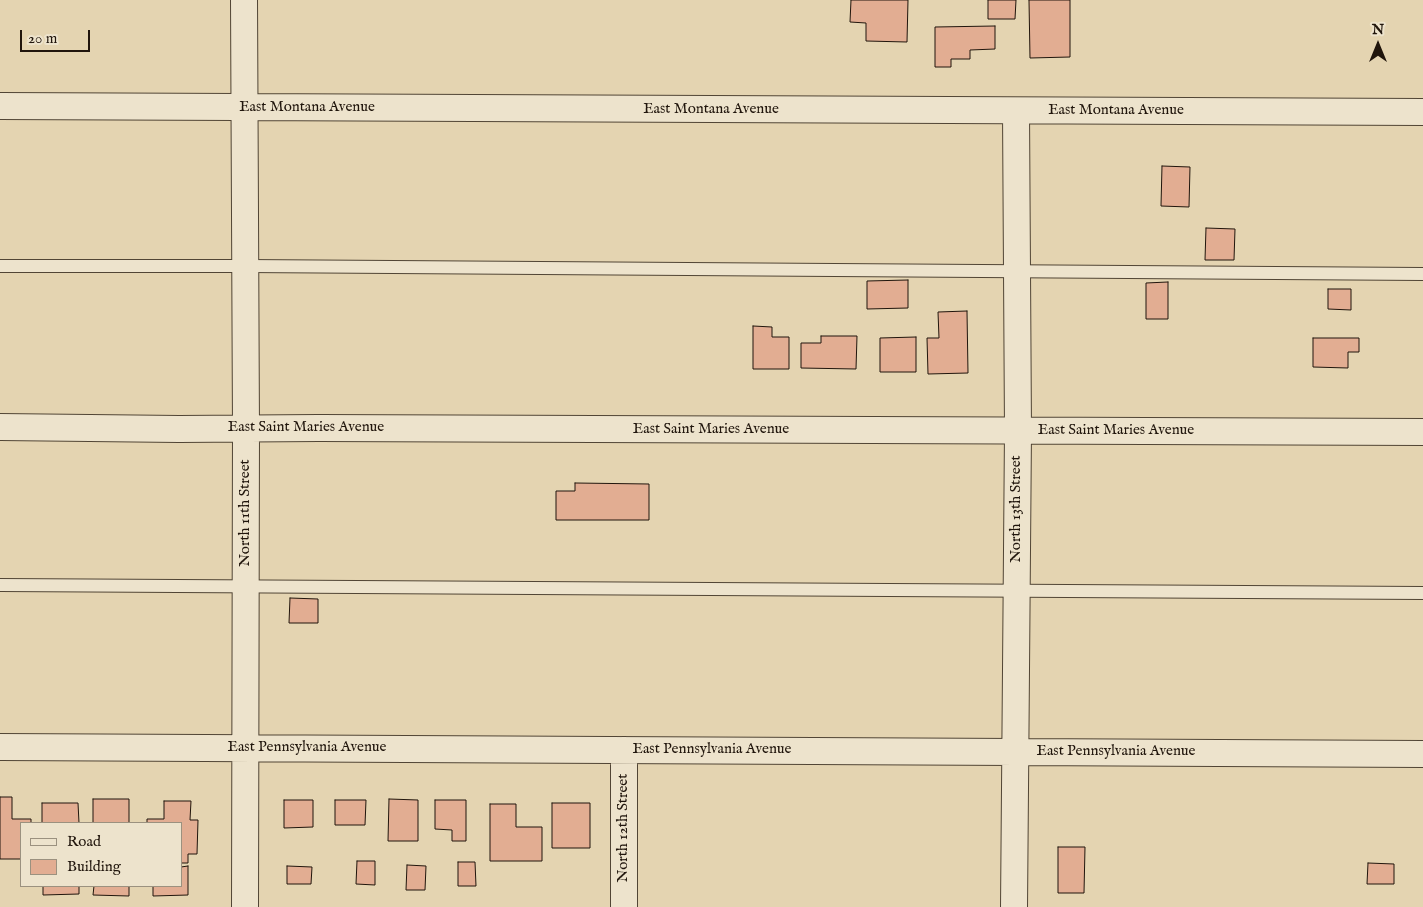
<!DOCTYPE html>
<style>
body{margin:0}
#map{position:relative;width:1423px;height:907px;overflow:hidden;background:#e4d4b1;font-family:"IM FELL English",serif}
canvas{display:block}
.legend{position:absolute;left:20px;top:822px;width:162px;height:65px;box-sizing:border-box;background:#ede3cc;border:1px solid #9b917f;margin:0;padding:6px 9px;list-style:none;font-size:15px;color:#20150c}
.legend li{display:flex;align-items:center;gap:10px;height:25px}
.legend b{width:25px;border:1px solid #9b917f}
.north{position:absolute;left:1353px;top:20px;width:50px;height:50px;-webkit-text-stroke:4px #ede3cc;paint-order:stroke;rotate:0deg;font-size:14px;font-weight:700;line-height:20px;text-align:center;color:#20150c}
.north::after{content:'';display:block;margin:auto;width:18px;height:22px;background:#20150c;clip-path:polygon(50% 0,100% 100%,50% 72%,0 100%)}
.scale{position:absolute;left:20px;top:30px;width:70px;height:22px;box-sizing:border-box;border:2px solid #20150c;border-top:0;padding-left:6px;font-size:15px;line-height:18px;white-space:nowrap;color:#20150c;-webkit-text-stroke:4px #ede3cc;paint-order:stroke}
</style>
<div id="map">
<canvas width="1423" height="907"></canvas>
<ul class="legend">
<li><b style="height:6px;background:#ede3cc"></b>Road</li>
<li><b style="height:14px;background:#e2ad92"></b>Building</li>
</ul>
<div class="north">N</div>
<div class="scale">20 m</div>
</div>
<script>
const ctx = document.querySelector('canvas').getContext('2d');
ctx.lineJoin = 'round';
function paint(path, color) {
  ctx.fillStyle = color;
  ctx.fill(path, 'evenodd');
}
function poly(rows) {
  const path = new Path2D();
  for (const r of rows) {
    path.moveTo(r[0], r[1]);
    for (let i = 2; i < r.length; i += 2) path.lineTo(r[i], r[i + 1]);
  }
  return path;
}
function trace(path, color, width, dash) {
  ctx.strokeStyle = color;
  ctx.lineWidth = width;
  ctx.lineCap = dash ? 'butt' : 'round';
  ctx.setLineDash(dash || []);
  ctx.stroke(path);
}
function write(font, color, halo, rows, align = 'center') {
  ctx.font = font + ' "IM FELL English",serif';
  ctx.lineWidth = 4;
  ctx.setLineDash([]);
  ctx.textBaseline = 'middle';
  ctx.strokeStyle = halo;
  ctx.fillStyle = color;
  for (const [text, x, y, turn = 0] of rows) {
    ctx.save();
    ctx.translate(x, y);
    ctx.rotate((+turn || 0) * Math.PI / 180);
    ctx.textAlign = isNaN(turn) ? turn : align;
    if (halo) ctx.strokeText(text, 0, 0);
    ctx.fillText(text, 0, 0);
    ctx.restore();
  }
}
const building = poly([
 [851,0,908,0,907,42,866,41,866,23,850,22,851,0],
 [988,0,1016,0,1015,19,988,19,988,0],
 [1029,0,1070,0,1070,57,1030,58,1029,0],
 [995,26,995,49,970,50,970,59,951,59,951,67,935,67,935,27,995,26],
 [1162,166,1190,167,1189,207,1161,206,1162,166],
 [1206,228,1235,229,1234,260,1205,260,1206,228],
 [908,280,908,308,867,309,867,281,908,280],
 [1168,282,1168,319,1146,319,1146,283,1168,282],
 [1328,289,1351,289,1351,310,1328,309,1328,289],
 [967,311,968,373,928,374,927,338,939,338,938,312,967,311],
 [753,326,772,327,772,337,789,337,789,369,753,369,753,326],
 [821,336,857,336,856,369,801,368,801,343,821,343,821,336],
 [916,337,916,372,880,372,880,338,916,337],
 [1313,338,1359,338,1359,352,1348,352,1348,368,1313,367,1313,338],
 [575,483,649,484,649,520,556,520,556,491,575,491,575,483],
 [290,598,318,599,318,623,289,623,290,598],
 [0,797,12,797,12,819,31,819,31,823,21,823,21,859,0,859,0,797],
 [93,799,129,799,129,823,93,823,93,799],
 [389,799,418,800,418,841,388,841,389,799],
 [284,800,313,800,313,827,284,828,284,800],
 [335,800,366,800,365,825,335,825,335,800],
 [435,800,466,800,466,841,452,841,452,830,435,829,435,800],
 [164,801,191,801,190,820,198,820,197,854,188,854,188,863,181,863,181,823,147,823,147,819,164,819,164,801],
 [42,803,78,803,79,823,42,823,42,803],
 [552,803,590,803,590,848,552,848,552,803],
 [490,804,516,804,516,827,542,827,542,861,490,861,490,804],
 [1058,847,1085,847,1084,893,1058,893,1058,847],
 [357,861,375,861,375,885,356,884,357,861],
 [458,862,475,862,476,886,458,886,458,862],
 [1368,863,1394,864,1394,884,1367,884,1368,863],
 [407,865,426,866,425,890,406,890,407,865],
 [188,866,188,895,153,896,153,886,181,886,181,867,188,866],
 [287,866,312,867,311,884,287,884,287,866],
 [43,886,79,886,79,894,43,895,43,886],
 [94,886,129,886,129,896,93,895,94,886]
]);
const service = poly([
 [0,266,246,266,1423,274],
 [0,585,1423,593]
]);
const minor = poly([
 [244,0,246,429,245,907],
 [0,106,1423,112],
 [0,427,179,429,319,428,1423,432],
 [0,747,1423,754],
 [624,750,624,907],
 [1014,907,1018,431,1016,111]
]);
const streetNames = [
 ["East Montana Avenue",307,108],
 ["East Montana Avenue",711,110],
 ["East Montana Avenue",1116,111],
 ["East Saint Maries Avenue",306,428],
 ["East Saint Maries Avenue",711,430],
 ["East Saint Maries Avenue",1116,431],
 ["North 13th Street",1017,509,-90],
 ["North 11th Street",246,513,-90],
 ["East Pennsylvania Avenue",307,748],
 ["East Pennsylvania Avenue",712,750],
 ["East Pennsylvania Avenue",1116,752],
 ["North 12th Street",624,828,-90]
];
paint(building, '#e2ad92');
trace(building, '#20150c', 1);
trace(service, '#514535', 14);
trace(minor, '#514535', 28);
trace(service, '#ede3cc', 12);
trace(minor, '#ede3cc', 26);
write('15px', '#20150c', '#ede3cc', streetNames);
</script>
